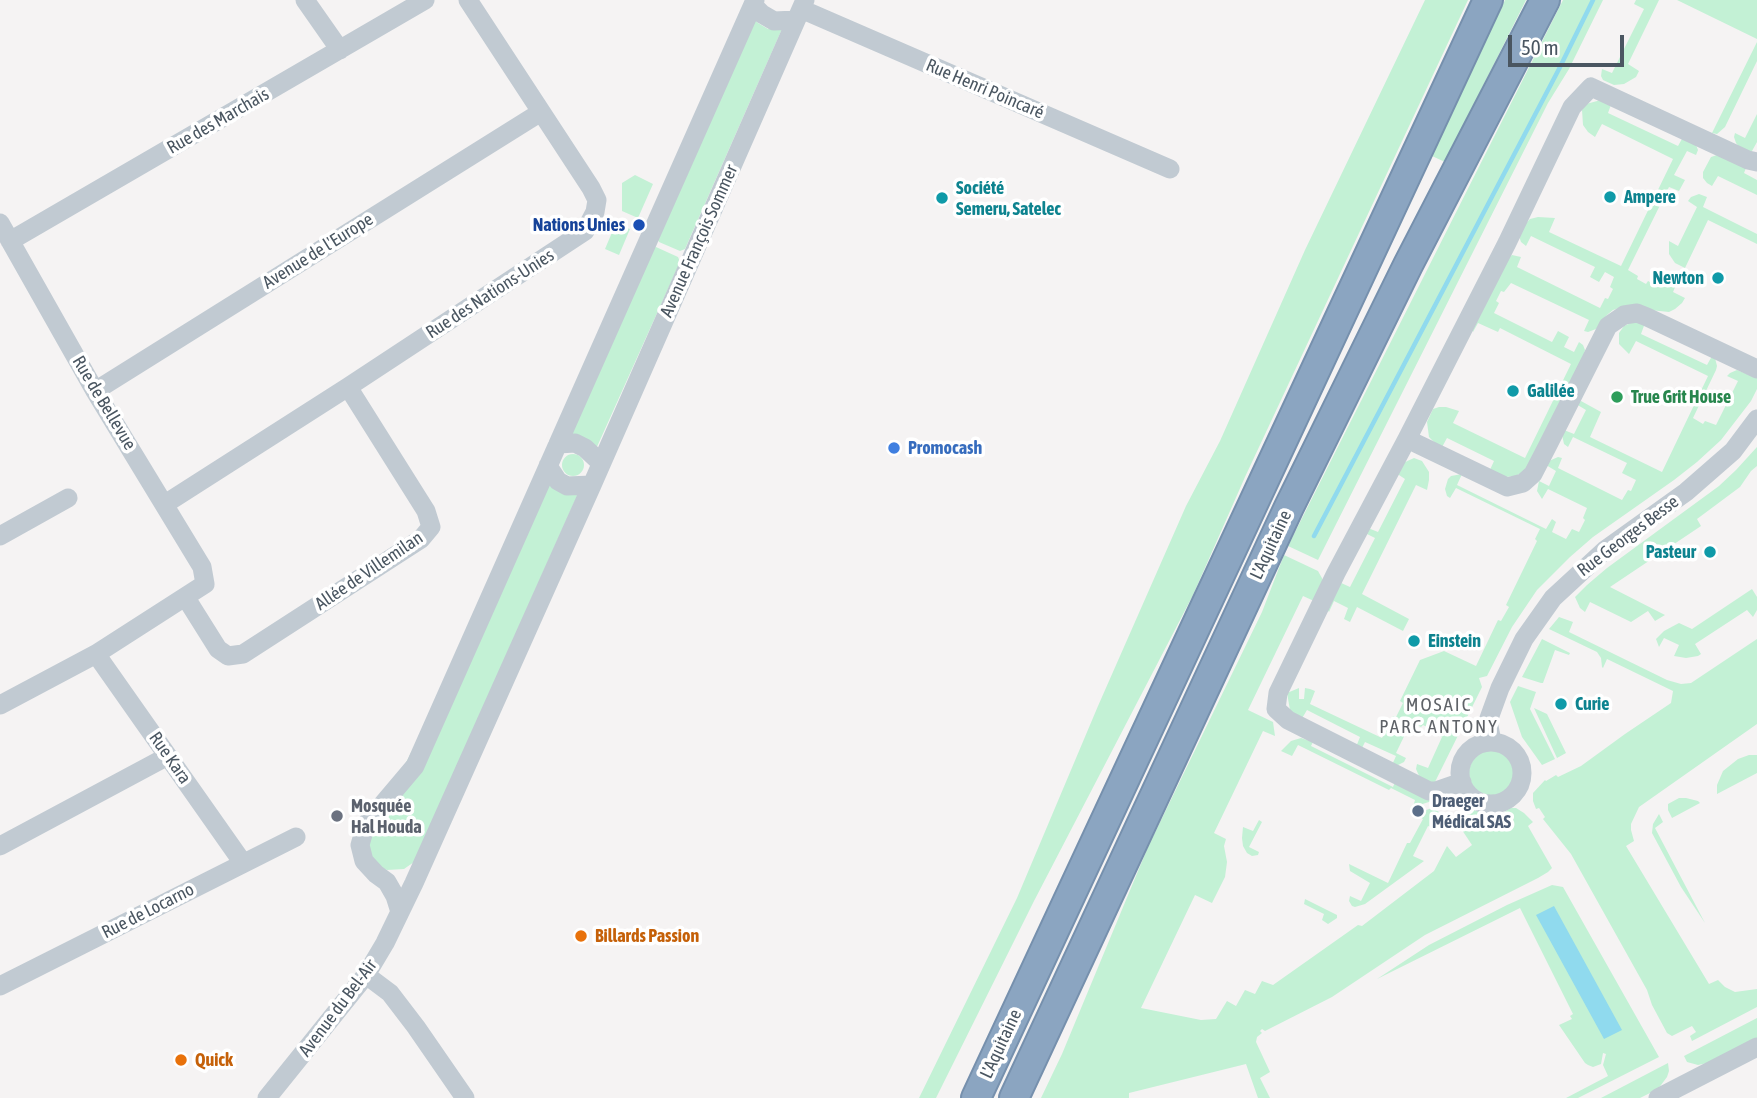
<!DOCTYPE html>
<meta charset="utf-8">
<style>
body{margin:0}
#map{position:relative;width:1757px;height:1098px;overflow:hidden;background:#f5f3f3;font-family:"Asap Condensed",sans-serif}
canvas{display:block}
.scale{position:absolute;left:1508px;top:35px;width:116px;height:32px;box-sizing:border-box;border:4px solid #4a5661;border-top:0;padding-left:9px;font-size:21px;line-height:24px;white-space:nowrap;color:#4a5661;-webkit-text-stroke:5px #fff;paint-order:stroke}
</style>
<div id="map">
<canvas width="1757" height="1098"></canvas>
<div class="scale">50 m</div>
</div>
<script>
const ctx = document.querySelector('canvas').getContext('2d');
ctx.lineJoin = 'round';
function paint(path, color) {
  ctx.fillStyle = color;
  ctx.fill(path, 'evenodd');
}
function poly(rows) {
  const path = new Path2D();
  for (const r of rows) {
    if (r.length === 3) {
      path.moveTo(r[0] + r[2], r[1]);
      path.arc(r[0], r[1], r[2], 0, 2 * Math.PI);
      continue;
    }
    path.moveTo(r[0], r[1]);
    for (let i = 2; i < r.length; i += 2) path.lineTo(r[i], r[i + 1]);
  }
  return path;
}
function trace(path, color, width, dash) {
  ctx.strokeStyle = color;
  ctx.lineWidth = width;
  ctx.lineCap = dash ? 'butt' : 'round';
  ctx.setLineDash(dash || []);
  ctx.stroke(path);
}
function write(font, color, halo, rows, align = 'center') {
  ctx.font = font + ' "Asap Condensed",sans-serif';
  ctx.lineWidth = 7;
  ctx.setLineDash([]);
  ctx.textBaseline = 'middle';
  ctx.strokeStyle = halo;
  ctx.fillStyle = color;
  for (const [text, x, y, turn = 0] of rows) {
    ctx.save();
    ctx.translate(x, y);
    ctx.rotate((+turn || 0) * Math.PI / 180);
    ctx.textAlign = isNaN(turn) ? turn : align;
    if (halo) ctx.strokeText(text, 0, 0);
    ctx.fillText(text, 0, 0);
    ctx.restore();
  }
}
const green = poly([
 [1425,0,1468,0,1245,477,1193,595,1034,901,936,1098,919,1098,1017,898,1098,706,1186,506,1220,441,1305,250],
 [1505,0,1526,0,1445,162,1432,156],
 [1563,0,1603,0,1569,69,1548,103,1318,560,1288,546],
 [1636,0,1659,0,1628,64,1639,71,1636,77,1624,84,1614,85,1603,80,1601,76,1602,69,1612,73,1644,9,1634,4],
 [1677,0,1757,0,1757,39],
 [753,17,758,23,768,29,782,29,685,249,680,251,659,242,656,237],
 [1757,42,1757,61,1725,127,1717,134,1712,133],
 [1601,100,1612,102,1608,113,1678,146,1683,137,1696,145,1698,150,1696,155,1687,151,1674,175,1685,180,1679,191,1669,187,1628,270,1638,276,1637,279,1646,284,1648,281,1658,286,1664,276,1654,271,1658,270,1670,276,1671,280,1677,283,1673,292,1685,298,1682,303,1675,309,1669,312,1622,307,1613,310,1607,315,1596,329,1588,332,1584,331,1589,320,1511,283,1504,292,1501,291,1496,301,1499,303,1494,313,1552,342,1558,331,1569,337,1564,347,1574,352,1579,342,1583,345,1585,350,1584,354,1532,461,1522,473,1515,476,1506,477,1489,472,1494,461,1447,438,1441,449,1429,437,1427,422,1433,409,1439,407,1446,407,1459,411,1453,423,1525,458,1571,364,1500,328,1498,332,1478,323,1473,332,1472,330,1507,259,1512,255,1521,257,1517,267,1600,308,1605,298,1608,299,1613,289,1610,287,1614,277,1605,272,1599,282,1590,277,1595,267,1531,236,1526,246,1521,242,1519,236,1525,224,1530,219,1538,217,1555,218,1549,232,1621,266,1673,159,1602,124,1595,137,1588,132,1583,125,1582,110,1586,104],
 [1757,114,1757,142,1752,151,1747,151,1740,148,1736,143,1734,137,1735,133,1745,138],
 [1717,155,1746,168,1744,173,1757,180,1757,195,1718,176,1712,186,1707,183,1703,178,1703,172,1711,157],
 [635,175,653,184,638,218,622,211,622,183],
 [1699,194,1707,197,1703,207,1757,234,1757,244,1708,220,1685,268,1675,263,1669,254,1669,241,1678,246,1697,207,1688,201,1691,197],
 [616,223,630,229,619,255,605,249],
 [656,247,678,257,680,262,596,449,571,436,651,249],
 [1633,322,1645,323,1641,334,1707,365,1712,356,1715,358,1717,366,1716,370,1693,418,1703,424,1705,421,1716,425,1738,381,1727,376,1730,373,1737,370,1757,378,1757,389,1751,401,1721,440,1697,462,1674,480,1593,537,1570,557,1537,590,1512,627,1487,676,1479,678,1482,687,1434,784,1420,778,1416,769,1417,764,1428,768,1442,737,1432,732,1433,730,1423,725,1421,727,1411,722,1396,753,1406,758,1404,762,1396,766,1392,765,1396,756,1365,742,1361,750,1356,747,1360,737,1307,710,1301,720,1290,710,1287,693,1299,688,1299,699,1304,699,1305,688,1310,689,1315,691,1310,704,1382,738,1393,716,1396,717,1403,703,1400,701,1420,660,1444,651,1476,666,1498,620,1501,621,1509,607,1506,605,1537,541,1535,539,1540,529,1456,488,1450,498,1447,496,1445,489,1448,479,1451,476,1462,474,1457,485,1546,529,1552,519,1556,522,1552,532,1566,539,1572,529,1579,532,1585,520,1583,518,1587,508,1548,489,1542,499,1537,491,1539,481,1549,486,1556,471,1546,465,1549,461,1558,457,1562,458,1558,468,1622,500,1628,490,1631,491,1636,480,1622,473,1627,463,1573,437,1568,447,1564,444,1562,435,1564,430,1574,434,1586,410,1576,404,1581,401,1601,412,1590,437,1662,472,1708,376,1636,341,1629,354,1619,344,1619,333,1624,326],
 [1757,447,1757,466,1751,471,1740,487,1697,519,1701,526,1610,587,1665,615,1655,621,1648,611,1631,622,1590,602,1585,612,1580,608,1575,597,1587,585,1607,568,1719,486,1736,470],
 [573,465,11],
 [1414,458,1422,461,1429,472,1429,480,1427,490,1416,485,1362,594,1409,619,1403,631,1357,607,1350,622,1344,619,1348,608,1334,601,1329,612,1327,609,1339,582,1350,587,1375,538,1365,533,1368,528,1378,532,1405,479,1396,473,1403,463],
 [548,481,578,494,414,862,404,869,387,870,381,868,369,854,368,838],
 [1284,555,1318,571,1323,580,1314,601,1303,596,1248,710,1273,722,1275,736,1263,731,1214,833,1226,839,1224,846,1227,862,1225,877,1212,903,1195,895,1141,1008,1201,1020,1216,1019,1227,1001,1236,1006,1245,990,1255,994,1262,981,1273,985,1358,925,1362,926,1434,871,1447,846,1456,857,1472,845,1458,824,1464,810,1469,808,1475,808,1498,817,1510,808,1516,808,1524,813,1533,822,1528,826,1552,868,1548,872,1538,878,1425,935,1332,997,1265,1031,1262,1029,1260,1031,1262,1033,1257,1037,1256,1042,1270,1072,1260,1078,1270,1098,1258,1098,1246,1064,1129,1093,1129,1098,1041,1098,1062,1054,1148,847,1262,612],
 [1752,589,1757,597,1757,610,1753,617,1747,610,1695,644,1701,654,1698,656,1686,658,1674,656,1679,645,1664,638,1659,647,1656,639,1664,631,1679,623,1692,629],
 [1559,617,1573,622,1569,632,1667,680,1681,684,1691,683,1757,639,1757,724,1639,807,1631,824,1631,830,1634,841,1626,846,1709,984,1718,980,1725,987,1735,992,1757,989,1757,1007,1692,1041,1690,1036,1696,1032,1692,1026,1672,1036,1667,1033,1652,1005,1647,990,1571,854,1543,819,1545,817,1539,808,1536,809,1533,801,1533,793,1545,780,1546,781,1556,775,1558,777,1581,766,1625,734,1671,703,1673,691,1607,659,1603,668,1602,667,1601,658,1597,652,1549,629],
 [1542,639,1570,653,1569,655,1555,650,1543,683,1541,683,1522,677],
 [1518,686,1536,692,1530,709,1555,759,1542,765,1522,737,1510,702],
 [1534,708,1547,714,1566,753,1557,758],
 [1301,738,1313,742,1311,746,1393,787,1395,782,1432,800,1449,804,1450,809,1432,801,1413,807,1415,800,1391,788,1389,790,1298,745,1292,756,1281,751,1291,741],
 [1492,773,23],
 [1749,755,1757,755,1757,773,1717,794,1717,785,1723,771,1738,759],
 [1679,798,1686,798,1698,801,1700,803,1672,818,1668,810,1668,804],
 [1432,808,1446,816,1439,830,1428,826,1413,856,1424,861,1365,904,1355,907,1352,906,1349,901,1350,896,1361,901,1370,883,1350,871,1349,864,1388,883,1407,843,1410,843,1423,819,1415,814],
 [1659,814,1663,822,1655,828,1705,923,1681,887,1652,833,1653,824],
 [1259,820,1262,822,1249,847,1259,852,1258,855,1252,856,1247,853,1243,846,1242,838,1243,827,1253,831],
 [1552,885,1563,887,1659,1057,1578,1098,1566,1098,1608,1076,1603,1065,1606,1054,1603,1053,1601,1064,1593,1067,1588,1065,1585,1063,1559,1025,1572,1019,1570,1016,1573,1014,1520,908,1377,979,1429,945,1507,905],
 [1305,899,1337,915,1337,918,1328,924,1322,920,1324,914,1304,904],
 [1757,1018,1757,1039,1712,1062,1698,1065,1687,1062,1684,1056],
 [1668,1063,1669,1071,1667,1077,1658,1089,1640,1098,1601,1098]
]);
const water = poly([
 [1554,906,1622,1030,1604,1039,1536,915]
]);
const stream = poly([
 [1314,536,1559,69,1593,0]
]);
const minor = poly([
 [305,0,340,50],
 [753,5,762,14,774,21,796,20],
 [801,9,1170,169],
 [0,223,95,391,202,567,205,584,96,654,0,705],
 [10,241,425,0],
 [95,391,541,112],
 [1407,439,1507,487,1523,483,1533,474,1548,445,1608,326,1624,315,1637,313,1647,317,1757,369],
 [558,444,575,443,585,448,601,463],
 [548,466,558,481,567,486,592,485],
 [165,504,348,387,585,231,595,212,597,200,591,188,468,0],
 [0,536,68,498],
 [186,598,218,649,228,656,243,654,421,539,431,527,426,511,348,387],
 [96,654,243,863],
 [1492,742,1488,721,1500,688,1524,639,1553,598,1605,550,1686,492,1733,451,1757,419],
 [1491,773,31],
 [1462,782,1436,791,1429,791,1288,720,1276,709,1278,693,1336,573,1407,439,1507,243,1572,107,1591,87,1748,160,1757,162],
 [0,846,168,756],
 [400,912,395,896,387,882,376,874,364,861,360,845,366,824,415,766,755,0],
 [366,975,390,993,416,1027,465,1098],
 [0,986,296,837],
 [267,1098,366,975,385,943,414,883,592,485,805,0],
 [1658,1098,1757,1047]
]);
const highway = poly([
 [976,1098,1488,0],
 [1014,1098,1289,507,1408,265,1545,0]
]);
const markers = [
 [1610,197,7,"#0f9aa8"],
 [942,198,7,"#0f9aa8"],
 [639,225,7,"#1a4fb4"],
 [1718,278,7,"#0f9aa8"],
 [1513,391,7,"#0f9aa8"],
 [1617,397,7,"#2e9e5b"],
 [894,448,7,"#3f7fe0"],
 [1710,552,7,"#0f9aa8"],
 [1414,641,7,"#0f9aa8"],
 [1561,704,7,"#0f9aa8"],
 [1418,811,7,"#5c6f8a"],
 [337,816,7,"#6b7280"],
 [581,936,7,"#e8710a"],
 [181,1060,7,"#e8710a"]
];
const streetNames = [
 ["Rue Henri Poincaré",985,89,23],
 ["Rue des Marchais",218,121,-30],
 ["Avenue François Sommer",699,241,-66],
 ["Avenue de l'Europe",318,251,-32],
 ["Rue des Nations-Unies",490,294,-33],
 ["Rue de Bellevue",104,403,59],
 ["Rue Georges Besse",1628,536,-37],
 ["L'Aquitaine",1271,545,-65],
 ["Allée de Villemilan",369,571,-34],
 ["Rue Kara",170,758,55],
 ["Rue de Locarno",148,911,-27],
 ["Avenue du Bel-Air",338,1008,-53],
 ["L'Aquitaine",1001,1044,-65]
];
const cultureNames = [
 ["Société",956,188],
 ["Semeru, Satelec",956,209],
 ["Ampere",1624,197],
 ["Newton",1704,278,"right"],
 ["Galilée",1527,391],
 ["Pasteur",1696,552,"right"],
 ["Einstein",1428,641],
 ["Curie",1575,704]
];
const transitNames = [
 ["Nations Unies",625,225]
];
const leisureNames = [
 ["True Grit House",1631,397]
];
const shopNames = [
 ["Promocash",908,448]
];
const serviceNames = [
 ["Draeger",1432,801],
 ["Médical SAS",1432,822]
];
const worshipNames = [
 ["Mosquée",351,806],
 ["Hal Houda",351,827]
];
const foodNames = [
 ["Billards Passion",595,936],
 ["Quick",195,1060]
];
const neighbourhoodNames = [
 ["MOSAIC",1439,705],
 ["PARC ANTONY",1439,727]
];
paint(green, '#c3f1d5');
paint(water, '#90daee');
trace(stream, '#90daee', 4.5);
trace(highway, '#7690ad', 32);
trace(minor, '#c1cad2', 19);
trace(highway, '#8ba5c1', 28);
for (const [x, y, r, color] of markers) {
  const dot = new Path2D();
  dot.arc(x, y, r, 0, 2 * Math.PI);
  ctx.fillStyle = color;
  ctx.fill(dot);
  trace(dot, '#fff', 2.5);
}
write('18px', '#4a5661', '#fff', streetNames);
write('bold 18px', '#0d838f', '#fff', cultureNames, 'left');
write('bold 18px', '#164399', '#fff', transitNames, 'right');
write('bold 18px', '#27864d', '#fff', leisureNames, 'left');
write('bold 18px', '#366cbe', '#fff', shopNames, 'left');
write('bold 18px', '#4e5e75', '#fff', serviceNames, 'left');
write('bold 18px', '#5b616d', '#fff', worshipNames, 'left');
write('bold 18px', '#c56008', '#fff', foodNames, 'left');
ctx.letterSpacing = '2px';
write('19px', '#5f6368', '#fff', neighbourhoodNames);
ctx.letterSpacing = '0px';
</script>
